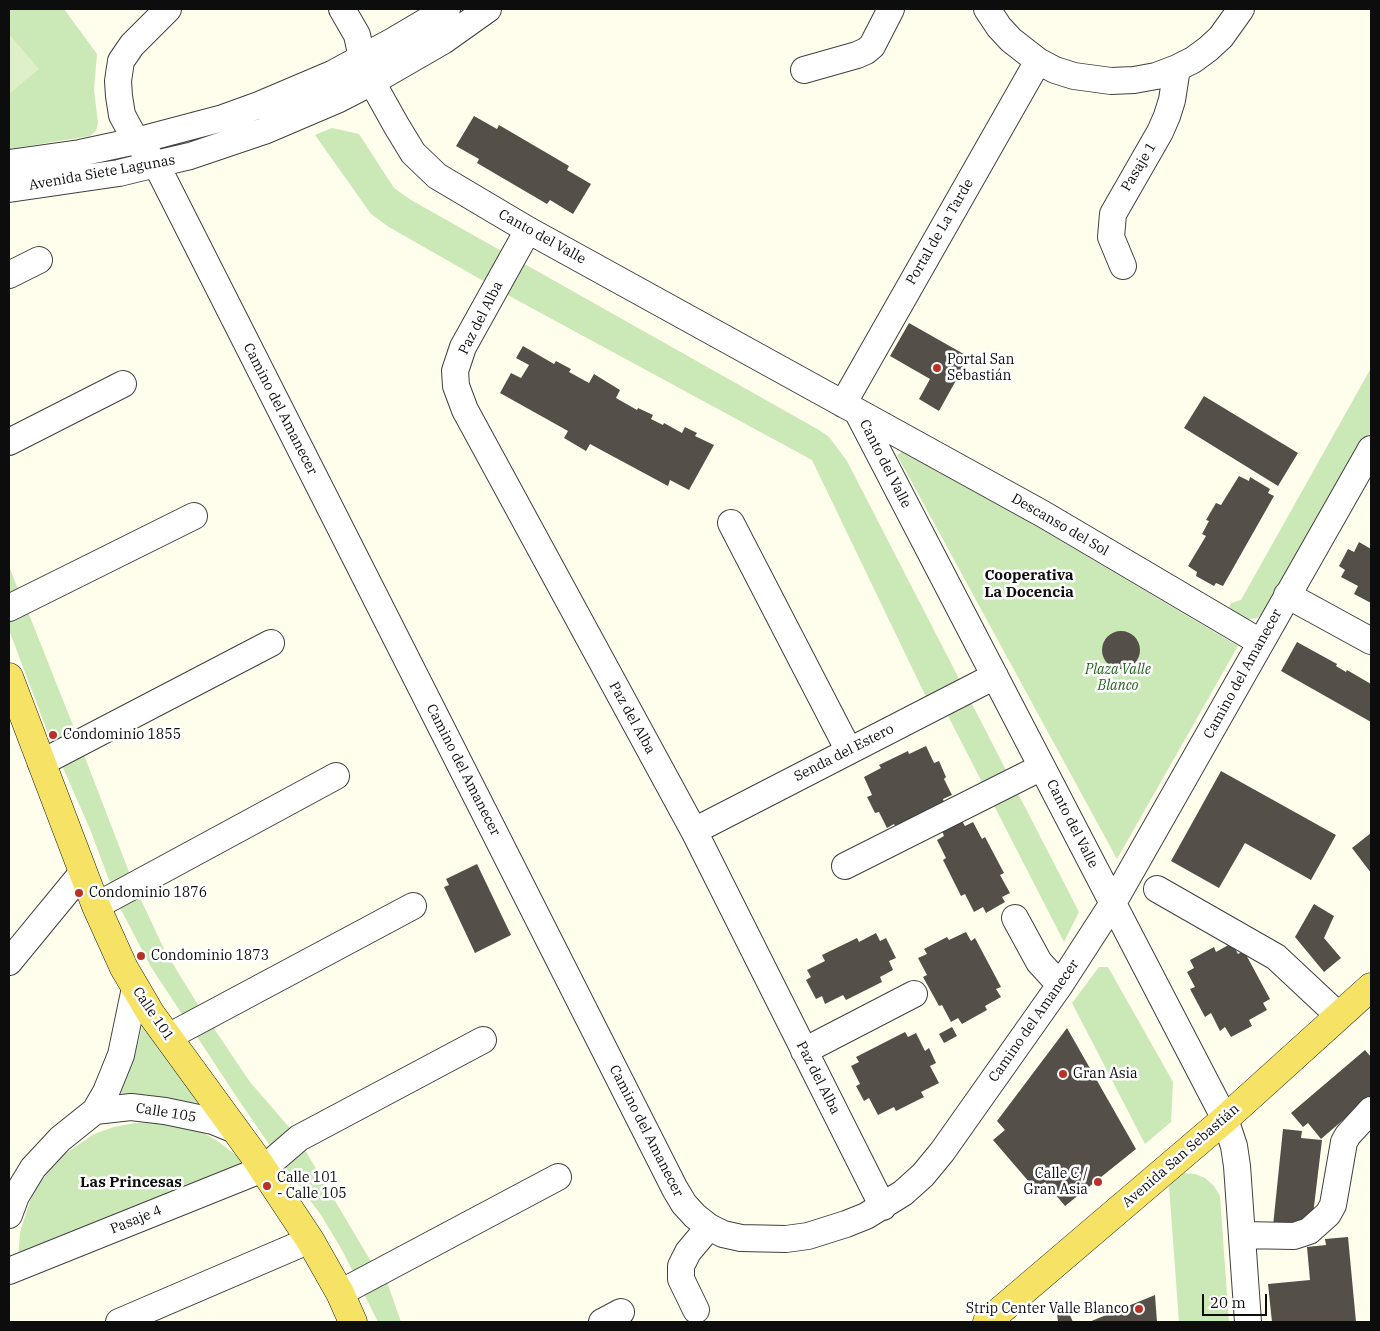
<!DOCTYPE html>
<meta charset="utf-8">
<style>
body{margin:0}
#map{position:relative;width:1380px;height:1331px;overflow:hidden;background:#fffdec;font-family:"IBM Plex Serif",serif}
canvas{display:block}
.frame{position:absolute;inset:0;border:10px solid #0d0d0d;pointer-events:none}
.scale{position:absolute;left:1202px;top:1294px;width:65px;height:22px;box-sizing:border-box;border:2px solid #0d0d0d;border-top:0;padding-left:6px;font-size:15px;line-height:18px;white-space:nowrap;color:#0d0d0d;-webkit-text-stroke:4px #fff;paint-order:stroke}
</style>
<div id="map">
<canvas width="1380" height="1331"></canvas>
<div class="frame"></div>
<div class="scale">20 m</div>
</div>
<script>
const ctx = document.querySelector('canvas').getContext('2d');
ctx.lineJoin = 'round';
function paint(path, color) {
  ctx.fillStyle = color;
  ctx.fill(path, 'evenodd');
}
function poly(rows) {
  const path = new Path2D();
  for (const r of rows) {
    if (r.length === 3) {
      path.moveTo(r[0] + r[2], r[1]);
      path.arc(r[0], r[1], r[2], 0, 2 * Math.PI);
      continue;
    }
    path.moveTo(r[0], r[1]);
    for (let i = 2; i < r.length; i += 2) path.lineTo(r[i], r[i + 1]);
  }
  return path;
}
function trace(path, color, width, dash) {
  ctx.strokeStyle = color;
  ctx.lineWidth = width;
  ctx.lineCap = dash ? 'butt' : 'round';
  ctx.setLineDash(dash || []);
  ctx.stroke(path);
}
function write(font, color, halo, rows, align = 'center') {
  ctx.font = font + ' "IBM Plex Serif",serif';
  ctx.lineWidth = 5;
  ctx.setLineDash([]);
  ctx.textBaseline = 'middle';
  ctx.strokeStyle = halo;
  ctx.fillStyle = color;
  for (const [text, x, y, turn = 0] of rows) {
    ctx.save();
    ctx.translate(x, y);
    ctx.rotate((+turn || 0) * Math.PI / 180);
    ctx.textAlign = isNaN(turn) ? turn : align;
    if (halo) ctx.strokeText(text, 0, 0);
    ctx.fillText(text, 0, 0);
    ctx.restore();
  }
}
const green = poly([
 [9,9,64,9,97,54,94,90,98,123,96,131,90,136,9,149],
 [332,128,359,134,394,188,411,200,819,430,829,437,847,461,1079,912,1064,942,946,712,927,699,812,460,515,299,389,227,371,214,315,135],
 [1371,368,1371,431,1266,611,1257,618,1244,620,1228,610,1231,603,1241,600],
 [906,449,1238,646,1117,859,897,455],
 [9,566,17,587,23,590,28,612,74,728,78,731,84,755,129,872,133,874,143,895,141,900,165,951,198,1005,203,1006,216,1025,215,1030,250,1082,288,1126,292,1128,370,1260,377,1261,389,1281,388,1285,401,1322,378,1322,342,1250,321,1215,282,1163,238,1099,151,967,118,904,90,829,49,736,9,630],
 [1099,967,1108,967,1173,1082,1171,1122,1145,1144,1072,1003],
 [143,1024,205,1104,119,1093,134,1059],
 [156,1122,200,1131,216,1140,236,1155,246,1167,18,1262,20,1232,33,1192,59,1158,94,1134,114,1127,135,1123],
 [1183,1173,1195,1174,1205,1178,1214,1186,1220,1196,1229,1322,1179,1322,1169,1186]
]);
const pitch = poly([
 [9,34,39,69,9,94]
]);
const building = poly([
 [474,116,497,129,499,125,569,166,567,170,591,184,573,214,550,200,547,204,477,163,479,159,456,146],
 [909,323,969,357,939,411,919,399,930,379,890,356],
 [523,346,554,364,556,361,571,369,569,372,589,383,594,374,620,390,616,398,637,410,638,408,653,415,651,419,663,425,664,423,682,433,685,427,697,433,695,436,714,445,689,490,670,480,668,486,590,444,586,451,564,438,568,431,500,393,511,373,521,378,529,365,516,358],
 [1204,396,1298,453,1278,486,1184,428],
 [1239,476,1249,481,1250,477,1270,489,1268,493,1274,496,1223,586,1216,583,1214,586,1196,576,1197,572,1188,566,1206,536,1202,534,1209,521,1206,520,1216,503,1221,505],
 [1359,542,1371,549,1371,603,1354,594,1358,586,1341,577,1345,570,1339,566,1348,549,1354,552],
 [1121,650,19],
 [1297,642,1337,664,1336,666,1346,672,1347,670,1371,684,1371,722,1281,671],
 [926,746,934,763,939,761,946,777,944,779,952,795,943,799,945,805,897,829,894,824,887,828,879,812,875,813,867,797,872,795,864,777,881,768,879,765,908,751,909,754],
 [1221,771,1336,835,1311,880,1245,843,1219,888,1171,861],
 [962,821,965,826,973,822,982,839,985,837,1004,873,1000,875,1010,893,1002,897,1005,902,986,913,983,907,974,912,965,894,961,896,943,860,946,858,937,840,944,836,942,831],
 [1371,833,1371,873,1352,848],
 [477,864,511,935,475,953,444,887,449,885,446,879],
 [1314,904,1334,916,1324,938,1341,958,1324,972,1295,937],
 [966,932,971,941,975,938,1001,987,996,989,1001,997,985,1006,987,1010,962,1024,958,1018,951,1022,942,1005,939,1006,923,977,927,975,918,958,927,954,924,949,947,937,949,940],
 [876,933,880,941,886,938,896,958,889,961,893,970,880,977,882,982,846,1000,843,995,825,1004,822,996,816,999,806,980,811,977,807,970,825,961,822,955,857,938,859,942],
 [1232,943,1238,954,1244,951,1270,999,1263,1003,1267,1010,1249,1020,1252,1026,1231,1037,1225,1027,1220,1031,1211,1013,1205,1017,1190,989,1195,987,1187,972,1194,968,1190,960,1214,947,1216,952],
 [952,1027,957,1036,944,1043,939,1034],
 [1067,1028,1136,1149,1065,1206,1045,1182,1036,1190,993,1140,1005,1130,997,1121],
 [905,1032,908,1037,916,1033,925,1051,929,1048,936,1063,930,1066,939,1083,921,1092,924,1097,896,1111,894,1107,878,1115,869,1098,864,1101,856,1086,860,1084,851,1066,859,1062,856,1057],
 [1365,1050,1371,1057,1371,1096,1321,1139,1308,1123,1303,1127,1291,1113],
 [1283,1129,1302,1131,1301,1138,1322,1140,1312,1223,1293,1222,1292,1228,1273,1226],
 [1348,1237,1356,1322,1272,1322,1268,1284,1310,1280,1307,1247,1326,1245,1325,1239],
 [1155,1295,1157,1322,1089,1322],
 [1066,1306,1073,1322,1058,1322,1057,1313]
]);
const minor = poly([
 [168,9,132,45,121,61,118,81,119,96,122,115,136,141,156,164,675,1189,684,1204,695,1216,709,1227,723,1234,741,1238,786,1239,808,1236,846,1224,866,1216,903,1193,923,1175,942,1152,1060,985,1113,903,1371,449],
 [342,9,357,35,362,58,372,82,396,125,413,153,437,176,528,230,1043,514,1260,642],
 [987,9,999,27,1011,40,1038,61,1055,70,1074,76,1111,81,1134,80,1156,76,1177,68,1193,60,1208,49,1221,37,1241,9],
 [804,70,857,55,866,51,872,46,891,9],
 [9,163,80,153,136,141,223,118,259,105,332,74,393,41,447,9],
 [9,189,119,173,156,164,190,156,264,131,339,99,372,82,443,41,488,9],
 [528,230,463,347,455,371,456,386,465,410,694,831,883,1207],
 [1123,266,1111,237,1113,214,1160,132,1167,116,1172,100,1177,68],
 [9,275,39,260],
 [843,404,1038,61],
 [858,413,1225,1119,1234,1146,1237,1166,1248,1322],
 [9,442,123,384],
 [731,523,849,751],
 [1287,595,1371,641],
 [9,608,194,516],
 [41,763,271,643],
 [694,831,995,676],
 [845,866,1042,767],
 [1157,889,1276,957,1338,1015],
 [96,906,336,776],
 [1015,918,1039,962,1060,985],
 [9,962,83,872],
 [168,1037,413,906],
 [804,1051,914,994],
 [95,1111,131,1107,165,1111,213,1121,235,1130],
 [9,1215,16,1196,33,1168,60,1139,95,1111,106,1092,121,1055,135,988],
 [1242,1235,1294,1236,1309,1231,1328,1214,1333,1205,1344,1142,1348,1135,1371,1110],
 [9,1271,263,1169,299,1138,483,1040],
 [340,1293,558,1177],
 [696,1310,681,1279,681,1266,688,1252,709,1227],
 [119,1322,310,1240],
 [602,1322,621,1312]
]);
const major = poly([
 [9,677,96,906,124,968,151,1014,253,1154,310,1240,340,1293,353,1322],
 [987,1322,1225,1119,1371,987]
]);
const markers = [
 [937,368,5,"#ba3127"],
 [53,735,5,"#ba3127"],
 [79,893,5,"#ba3127"],
 [141,956,5,"#ba3127"],
 [1063,1074,5,"#ba3127"],
 [1098,1182,5,"#ba3127"],
 [267,1186,5,"#ba3127"],
 [1139,1309,5,"#ba3127"]
];
const streetNames = [
 ["Pasaje 1",1139,167,-59],
 ["Avenida Siete Lagunas",102,173,-10],
 ["Portal de La Tarde",940,232,-60],
 ["Canto del Valle",542,237,29],
 ["Paz del Alba",481,318,-63],
 ["Camino del Amanecer",280,409,63],
 ["Canto del Valle",885,464,63],
 ["Descanso del Sol",1060,525,30],
 ["Camino del Amanecer",1243,674,-61],
 ["Paz del Alba",632,718,61],
 ["Senda del Estero",844,753,-27],
 ["Camino del Amanecer",463,770,63],
 ["Canto del Valle",1072,824,63],
 ["Calle 101",153,1014,56],
 ["Camino del Amanecer",1034,1021,-55],
 ["Paz del Alba",818,1078,63],
 ["Calle 105",166,1113,9],
 ["Camino del Amanecer",646,1131,63],
 ["Avenida San Sebastián",1181,1156,-41],
 ["Pasaje 4",136,1220,-22]
];
const poiNames = [
 ["Portal San",947,360],
 ["Sebastián",947,376],
 ["Condominio 1855",63,735],
 ["Condominio 1876",89,893],
 ["Condominio 1873",151,956],
 ["Gran Asia",1073,1074],
 ["Calle C /",1088,1174,"right"],
 ["Gran Asia",1088,1190,"right"],
 ["Calle 101",277,1178],
 ["- Calle 105",277,1194],
 ["Strip Center Valle Blanco",1129,1309,"right"]
];
const parkNames = [
 ["Plaza Valle",1118,670],
 ["Blanco",1118,686]
];
const neighbourhoodNames = [
 ["Cooperativa",1029,576],
 ["La Docencia",1029,593],
 ["Las Princesas",131,1183]
];
paint(green, '#cbe8b7');
paint(pitch, '#deefc9');
paint(building, '#554f49');
trace(minor, '#404040', 28);
trace(major, '#1e1e1e', 29);
trace(minor, '#fff', 26);
trace(major, '#f6e365', 28);
for (const [x, y, r, color] of markers) {
  const dot = new Path2D();
  dot.arc(x, y, r, 0, 2 * Math.PI);
  ctx.fillStyle = color;
  ctx.fill(dot);
  trace(dot, '#fff', 2);
}
write('14px', '#0d0d0d', '#fff', streetNames);
write('14px', '#0d0d0d', '#fff', poiNames, 'left');
write('italic 14px', '#25631e', '#fff', parkNames);
write('bold 15px', '#0d0d0d', '#fff', neighbourhoodNames);
</script>
